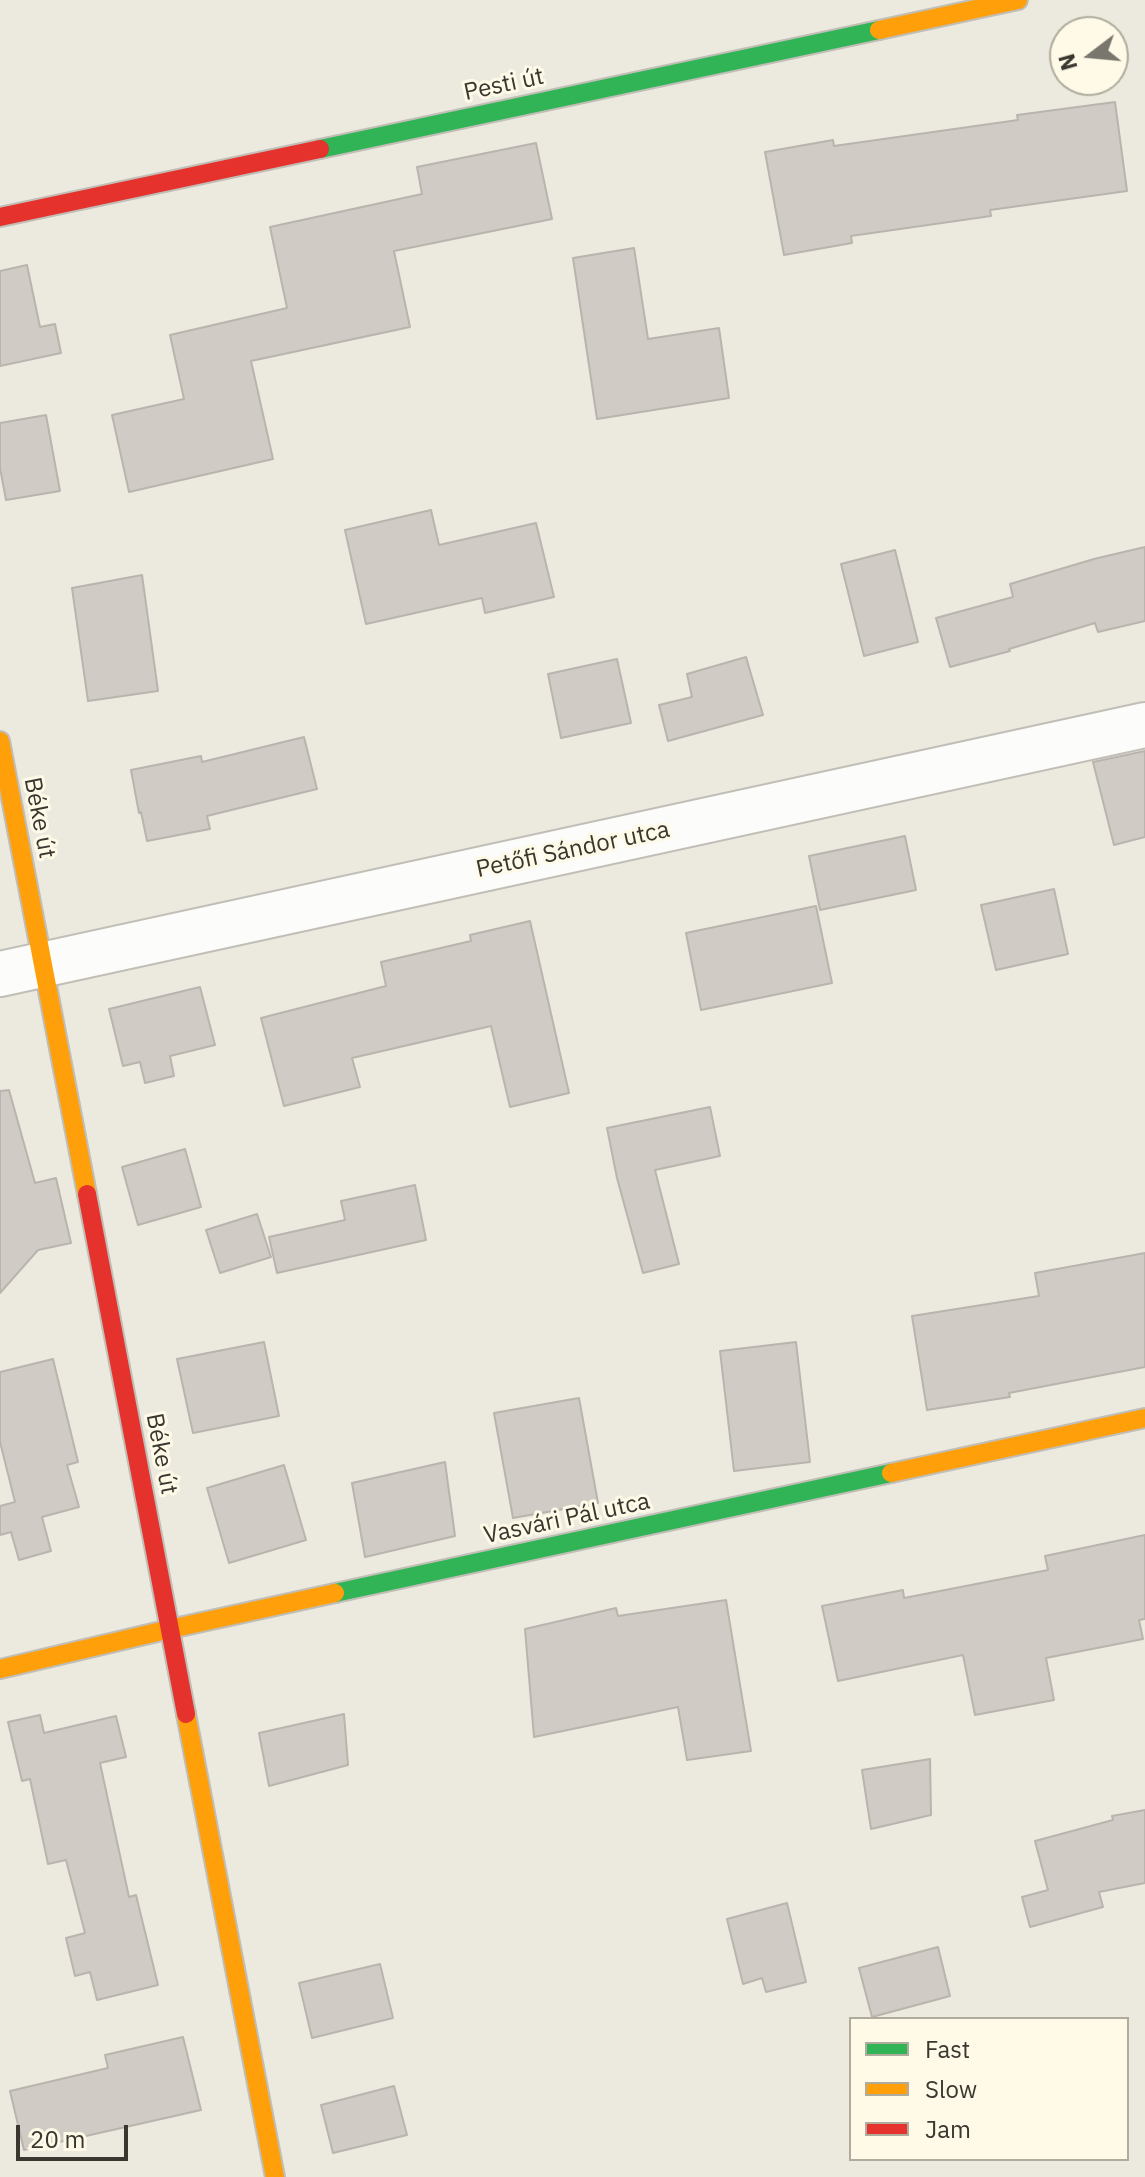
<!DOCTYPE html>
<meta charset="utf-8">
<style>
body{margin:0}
#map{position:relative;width:1145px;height:2177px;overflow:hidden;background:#eceadf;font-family:"IBM Plex Sans",sans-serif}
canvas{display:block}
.legend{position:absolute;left:849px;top:2017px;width:280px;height:144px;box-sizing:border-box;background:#fefae7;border:2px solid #afac9d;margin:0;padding:10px 14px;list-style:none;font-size:24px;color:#39372f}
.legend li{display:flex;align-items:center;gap:16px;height:40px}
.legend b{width:40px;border:2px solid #afac9d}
.north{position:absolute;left:1049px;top:16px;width:80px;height:80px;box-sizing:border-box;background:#fefae7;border:2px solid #afac9d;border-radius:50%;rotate:254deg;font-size:22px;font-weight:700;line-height:32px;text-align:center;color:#39372f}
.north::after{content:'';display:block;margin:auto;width:28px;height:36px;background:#78766d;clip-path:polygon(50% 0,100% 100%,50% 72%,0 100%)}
.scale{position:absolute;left:16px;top:2125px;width:112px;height:36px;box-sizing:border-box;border:4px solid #39372f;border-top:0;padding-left:10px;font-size:24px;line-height:28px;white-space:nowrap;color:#39372f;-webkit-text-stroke:6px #fefae7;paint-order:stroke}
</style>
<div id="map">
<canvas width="1145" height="2177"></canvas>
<ul class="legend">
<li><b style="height:10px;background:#30b455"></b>Fast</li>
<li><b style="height:10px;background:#ff9f0a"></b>Slow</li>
<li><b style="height:10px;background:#e5322d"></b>Jam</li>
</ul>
<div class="north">N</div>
<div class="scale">20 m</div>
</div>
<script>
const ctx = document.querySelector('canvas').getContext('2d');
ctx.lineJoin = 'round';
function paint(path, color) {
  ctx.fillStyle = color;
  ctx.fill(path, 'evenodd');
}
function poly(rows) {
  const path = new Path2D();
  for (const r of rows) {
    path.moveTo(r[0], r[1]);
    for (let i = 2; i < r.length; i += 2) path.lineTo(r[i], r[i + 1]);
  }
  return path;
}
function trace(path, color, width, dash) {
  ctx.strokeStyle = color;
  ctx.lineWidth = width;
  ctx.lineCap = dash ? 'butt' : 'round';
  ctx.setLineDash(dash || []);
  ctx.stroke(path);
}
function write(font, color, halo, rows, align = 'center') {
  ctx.font = font + ' "IBM Plex Sans",sans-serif';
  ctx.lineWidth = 6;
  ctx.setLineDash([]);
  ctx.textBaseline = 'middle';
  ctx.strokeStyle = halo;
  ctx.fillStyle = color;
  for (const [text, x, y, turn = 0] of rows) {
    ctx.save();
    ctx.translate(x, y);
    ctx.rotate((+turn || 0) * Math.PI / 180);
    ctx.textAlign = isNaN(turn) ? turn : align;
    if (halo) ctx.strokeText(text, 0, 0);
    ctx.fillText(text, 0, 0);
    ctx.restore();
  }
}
const building = poly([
 [1115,102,1127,191,990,210,991,216,851,236,852,243,784,255,765,152,833,140,834,146,1018,120,1017,115,1115,102],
 [536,143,552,219,394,251,410,327,251,361,273,459,129,492,112,415,184,399,170,335,287,308,270,227,422,194,417,167,536,143],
 [634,248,648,339,719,328,729,398,597,419,573,258,634,248],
 [27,265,40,327,55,324,61,353,0,366,0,271,27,265],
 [46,415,60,491,6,500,0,468,0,423,46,415],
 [431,510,439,545,536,523,554,597,485,613,482,598,366,624,345,530,431,510],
 [1145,547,1145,621,1098,632,1095,623,1009,649,1010,651,950,667,936,618,1013,597,1010,584,1094,559,1145,547],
 [895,550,918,642,864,656,841,564,895,550],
 [142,575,158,691,88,701,72,588,142,575],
 [746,657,763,715,668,741,659,705,692,697,687,674,746,657],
 [617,659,631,723,561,738,548,674,617,659],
 [304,737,317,789,207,816,210,829,147,841,141,812,139,813,131,770,201,756,202,762,304,737],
 [1145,751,1145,837,1114,845,1093,762,1145,751],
 [905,836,916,890,820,910,809,856,905,836],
 [1054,889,1068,954,996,970,981,905,1054,889],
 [816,906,832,983,701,1010,686,933,816,906],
 [530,921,569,1093,510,1107,491,1026,352,1058,360,1087,284,1106,261,1018,386,986,381,962,471,941,470,935,530,921],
 [200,987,215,1045,170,1056,174,1076,145,1083,140,1062,123,1066,109,1009,200,987],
 [9,1090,35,1183,56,1178,71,1243,38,1250,0,1293,0,1091,9,1090],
 [710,1107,720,1156,655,1170,679,1264,643,1273,617,1178,607,1128,710,1107],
 [185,1149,201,1207,138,1225,122,1167,185,1149],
 [415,1185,426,1240,277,1273,269,1237,345,1220,341,1201,415,1185],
 [257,1214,271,1257,220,1273,206,1230,257,1214],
 [1145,1253,1145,1367,1009,1393,1010,1397,927,1410,912,1316,1039,1296,1035,1273,1145,1253],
 [264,1342,279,1416,193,1433,177,1359,264,1342],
 [796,1342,810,1462,734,1471,720,1351,796,1342],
 [53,1359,78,1462,67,1465,79,1507,42,1517,51,1551,19,1560,11,1532,0,1535,0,1506,15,1502,0,1442,0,1372,53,1359],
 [579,1398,598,1503,513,1518,494,1413,579,1398],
 [445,1462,455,1536,365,1557,352,1483,445,1462],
 [284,1465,306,1540,229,1563,207,1488,284,1465],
 [1145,1535,1145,1619,1139,1620,1143,1639,1046,1658,1054,1700,975,1715,963,1655,838,1681,822,1606,903,1590,904,1598,1048,1570,1045,1556,1145,1535],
 [726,1600,751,1751,687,1760,678,1707,534,1737,525,1629,616,1608,618,1616,726,1600],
 [344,1714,348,1765,269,1786,259,1733,344,1714],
 [40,1715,44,1733,116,1716,126,1757,100,1763,129,1897,136,1895,158,1985,97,2000,90,1972,75,1976,66,1938,85,1933,66,1860,48,1864,30,1779,22,1781,8,1722,40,1715],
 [930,1759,931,1815,871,1829,862,1770,930,1759],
 [1145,1810,1145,1883,1099,1892,1103,1907,1030,1927,1022,1897,1048,1890,1035,1841,1113,1820,1112,1816,1145,1810],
 [787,1903,806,1982,766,1992,762,1978,743,1984,727,1919,787,1903],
 [938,1947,950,1996,872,2017,859,1968,938,1947],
 [380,1964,393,2018,312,2038,299,1983,380,1964],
 [183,2037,201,2110,24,2150,10,2091,108,2068,105,2055,183,2037],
 [394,2086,407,2135,333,2153,321,2105,394,2086]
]);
const street = poly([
 [0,974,1145,725]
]);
const fast = poly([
 [320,149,879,30],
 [335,1593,891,1473]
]);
const slow = poly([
 [879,30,1018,0],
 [0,741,87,1194],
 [891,1473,1145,1418],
 [0,1669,170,1629,335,1593],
 [186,1714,275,2177]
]);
const jam = poly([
 [0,217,320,149],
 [87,1194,186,1714]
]);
const streetNames = [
 ["Pesti út",504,85,-12],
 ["Béke út",39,818,79],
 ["Petőfi Sándor utca",573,850,-12],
 ["Béke út",161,1454,79],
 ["Vasvári Pál utca",567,1519,-12]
];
paint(building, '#d0cbc5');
trace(building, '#b9b4ae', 2);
trace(street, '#c0beb6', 48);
trace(fast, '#c0beb6', 22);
trace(slow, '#c0beb6', 22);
trace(jam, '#c0beb6', 22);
trace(street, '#fcfcfa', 44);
trace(fast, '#30b455', 18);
trace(slow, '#ff9f0a', 18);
trace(jam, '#e5322d', 18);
write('24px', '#39372f', '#fefae7', streetNames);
</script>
